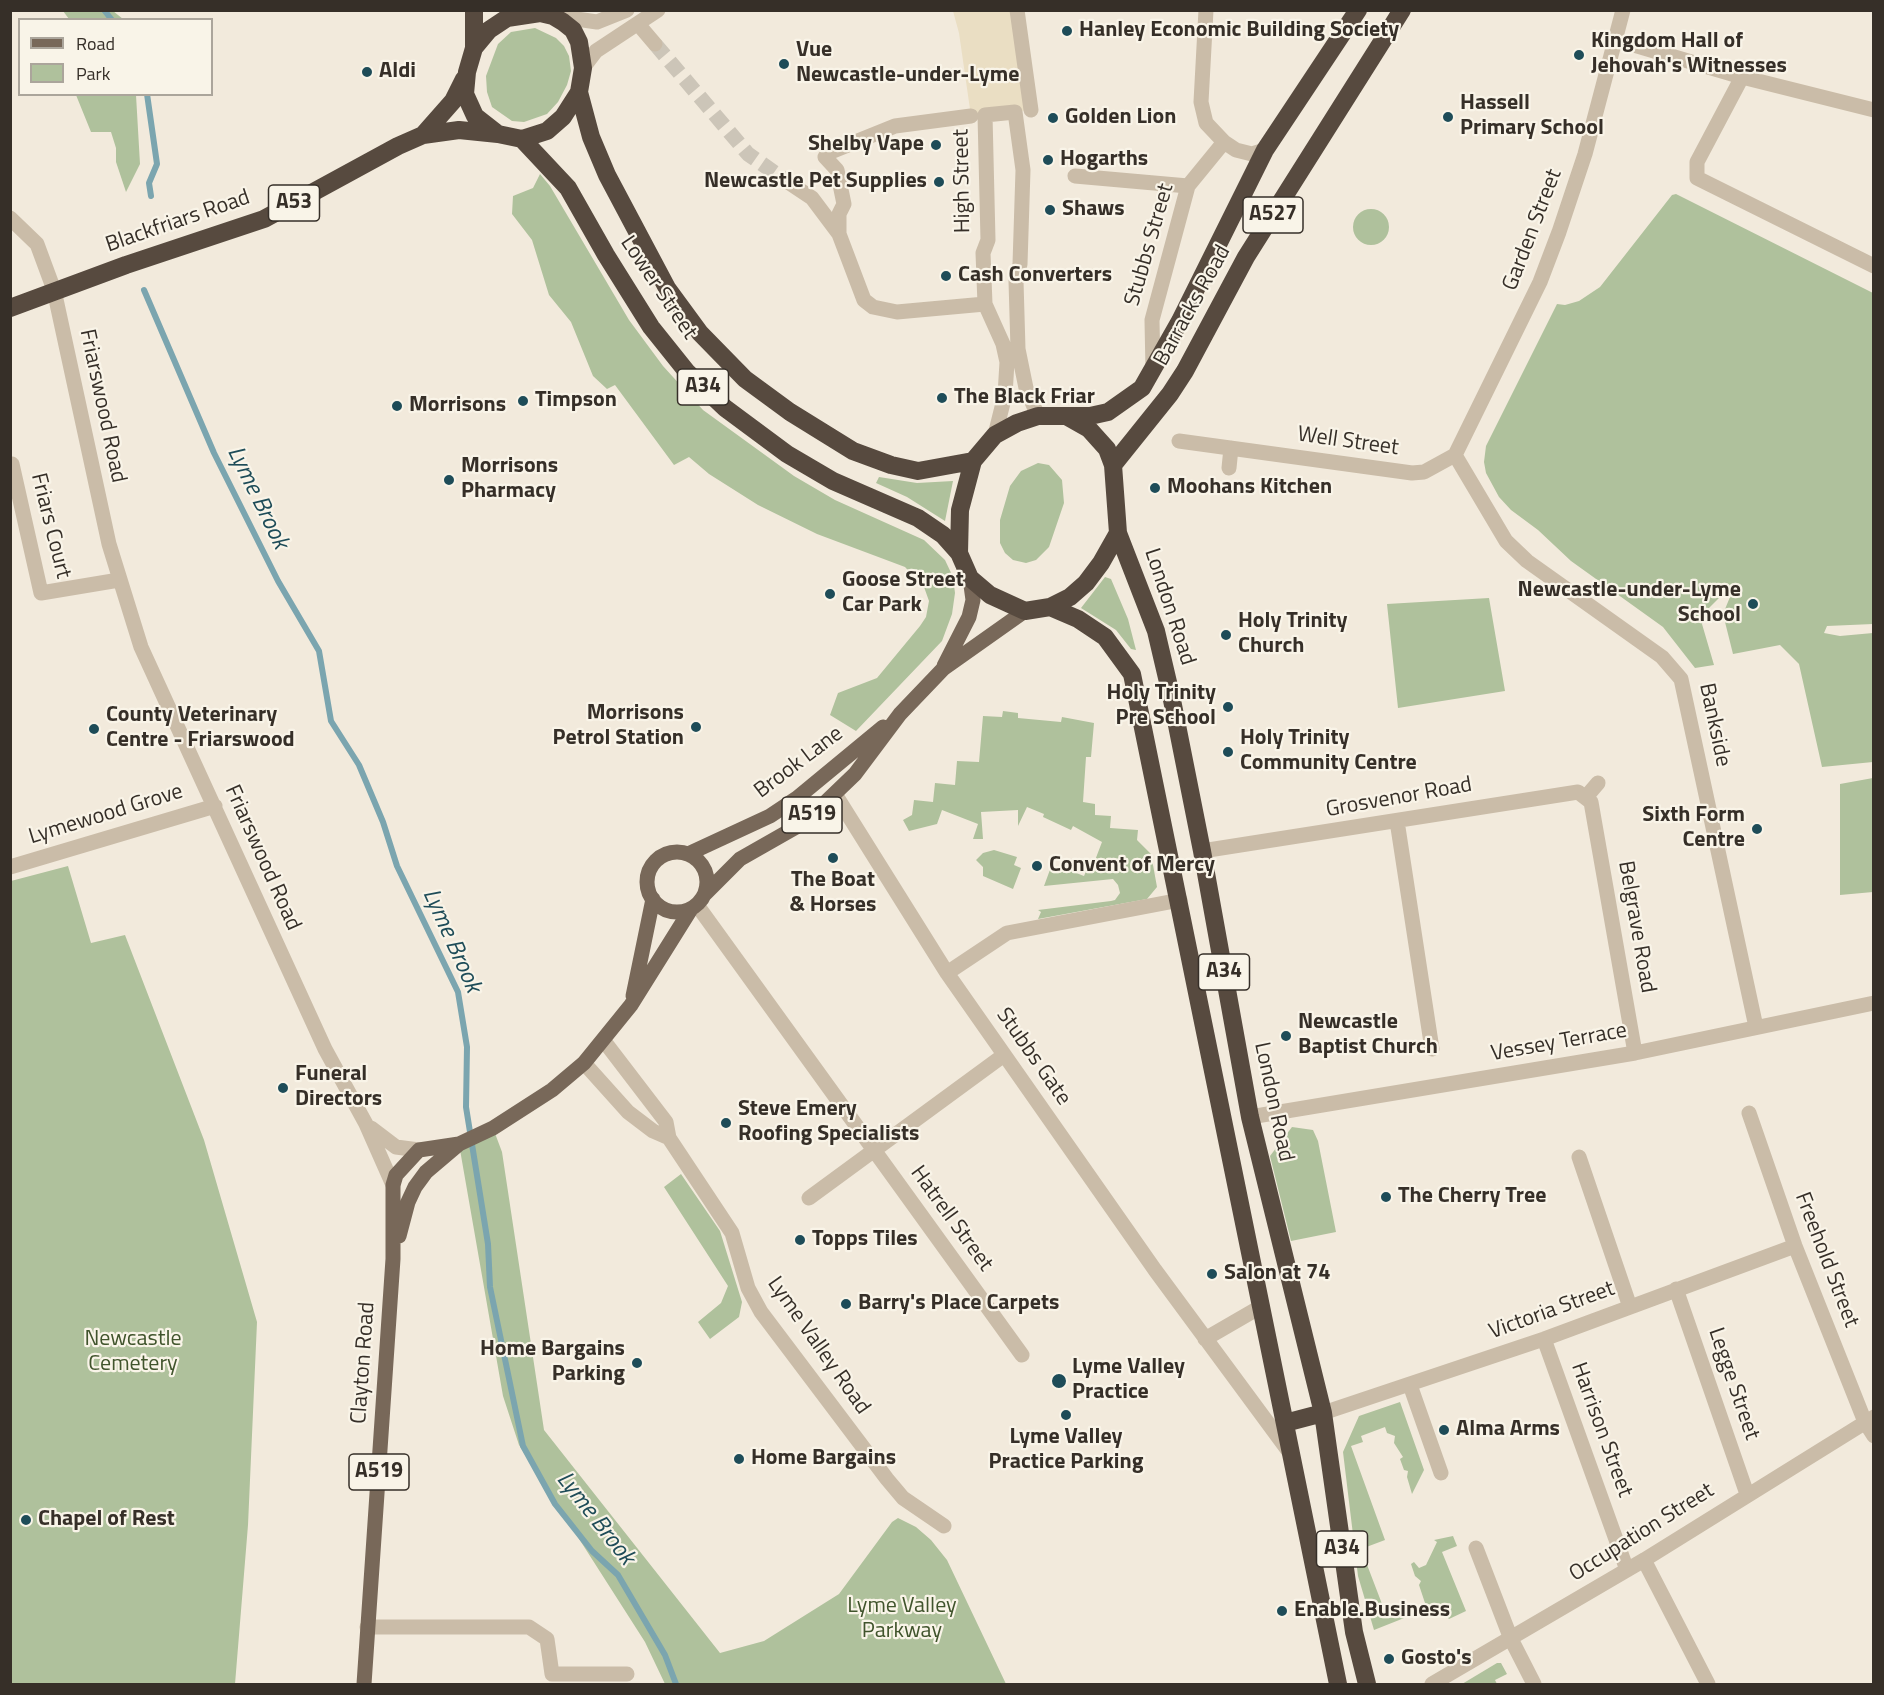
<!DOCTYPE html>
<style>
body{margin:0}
#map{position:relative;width:1884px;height:1695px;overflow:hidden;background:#f2eadc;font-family:"Titillium Web",sans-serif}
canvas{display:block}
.frame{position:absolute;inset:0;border:12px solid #362f28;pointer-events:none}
.legend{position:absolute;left:18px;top:18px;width:195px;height:78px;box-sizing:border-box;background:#f9f4e8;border:2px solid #aba59b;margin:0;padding:8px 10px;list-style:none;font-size:18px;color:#362f28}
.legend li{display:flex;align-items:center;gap:12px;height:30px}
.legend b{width:30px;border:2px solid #aba59b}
</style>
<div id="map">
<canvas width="1884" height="1695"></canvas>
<div class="frame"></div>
<ul class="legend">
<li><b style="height:8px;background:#786859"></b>Road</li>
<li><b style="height:16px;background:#afc19c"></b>Park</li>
</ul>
</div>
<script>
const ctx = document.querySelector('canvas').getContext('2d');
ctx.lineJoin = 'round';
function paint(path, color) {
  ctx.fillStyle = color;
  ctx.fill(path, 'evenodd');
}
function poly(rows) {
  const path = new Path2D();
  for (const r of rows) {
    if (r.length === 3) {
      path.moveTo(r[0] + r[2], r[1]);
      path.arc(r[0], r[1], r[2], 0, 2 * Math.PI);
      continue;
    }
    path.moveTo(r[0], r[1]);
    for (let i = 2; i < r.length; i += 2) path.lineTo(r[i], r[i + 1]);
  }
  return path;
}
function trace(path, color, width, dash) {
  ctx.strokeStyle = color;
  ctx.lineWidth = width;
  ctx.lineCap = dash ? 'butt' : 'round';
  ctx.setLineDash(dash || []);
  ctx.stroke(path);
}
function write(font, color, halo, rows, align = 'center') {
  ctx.font = font + ' "Titillium Web",sans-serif';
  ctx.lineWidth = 4.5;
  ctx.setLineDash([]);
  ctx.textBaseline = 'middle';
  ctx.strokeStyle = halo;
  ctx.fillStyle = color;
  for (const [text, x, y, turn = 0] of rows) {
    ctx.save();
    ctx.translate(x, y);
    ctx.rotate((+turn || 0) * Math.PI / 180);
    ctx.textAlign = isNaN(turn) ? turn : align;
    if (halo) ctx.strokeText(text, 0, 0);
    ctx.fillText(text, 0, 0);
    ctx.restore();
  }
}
const green = poly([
 [63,11,113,11,123,19,69,19],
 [535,28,556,38,564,46,569,56,571,71,567,85,558,102,547,114,524,122,512,121,492,107,487,92,486,76,498,44,511,32],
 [76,95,136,95,140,164,126,192,116,162,116,148,111,132,91,132],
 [540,174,550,186,629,320,663,366,703,410,794,476,835,500,924,540,945,560,953,577,955,593,952,614,942,641,856,731,830,715,838,693,877,678,920,626,926,617,929,601,924,587,905,567,817,534,758,505,709,474,689,457,674,465,615,385,607,389,593,376,571,322,549,295,532,240,512,214,513,196,533,188],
 [1676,194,1873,293,1873,624,1827,626,1824,633,1840,636,1873,633,1873,762,1822,767,1799,664,1780,645,1733,654,1723,614,1730,597,1723,594,1707,610,1702,624,1714,665,1695,668,1663,627,1571,561,1538,530,1511,510,1499,497,1486,473,1484,462,1486,446,1557,304,1565,305,1579,301,1600,287,1672,195],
 [1371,227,18],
 [1038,463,1049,465,1062,480,1064,503,1049,547,1036,560,1026,563,1013,560,1005,553,1000,543,1000,520,1010,486,1021,471],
 [879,477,917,483,953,481,945,521,907,497,876,483],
 [1105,577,1111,579,1128,619,1136,650,1131,649,1116,630,1081,608],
 [1489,598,1505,691,1398,708,1387,604],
 [1003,711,1018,713,1018,718,1061,722,1062,717,1094,723,1091,757,1086,757,1083,802,1095,804,1095,815,1111,816,1110,828,1138,830,1137,840,1151,854,1157,887,1147,899,1038,919,1041,912,1038,910,1111,901,1115,900,1120,893,1118,885,1113,879,1044,886,1051,867,1057,869,1058,866,1084,876,1090,862,1094,863,1102,842,1073,826,1071,830,1043,817,1044,814,1027,807,1018,826,1018,810,981,812,983,839,973,839,978,824,942,810,937,824,909,831,903,820,912,815,914,800,933,802,935,783,955,785,957,761,979,762,983,716,1002,717],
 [1873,778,1873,892,1840,895,1840,784],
 [994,850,1017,857,1014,865,1021,868,1013,889,983,876,983,867,976,860,983,853],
 [68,866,91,943,125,935,204,1140,257,1322,248,1525,235,1684,11,1684,11,881],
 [1292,1127,1313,1130,1318,1141,1336,1232,1291,1241,1270,1156],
 [493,1128,502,1152,544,1430,720,1653,764,1641,839,1594,892,1522,898,1518,916,1527,931,1540,947,1560,1006,1684,665,1684,645,1642,519,1445,503,1396,459,1144],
 [681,1174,720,1231,742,1302,739,1317,710,1339,698,1322,721,1303,728,1286,664,1187],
 [1400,1402,1424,1470,1412,1494,1407,1477,1408,1471,1404,1470,1400,1459,1403,1457,1394,1443,1395,1436,1387,1433,1385,1427,1361,1436,1363,1442,1351,1446,1385,1540,1361,1549,1387,1617,1425,1603,1419,1585,1421,1581,1415,1576,1411,1564,1414,1562,1419,1568,1426,1565,1437,1542,1434,1540,1453,1536,1457,1546,1442,1552,1466,1611,1449,1619,1437,1605,1374,1630,1358,1576,1343,1452,1359,1416],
 [1497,1663,1501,1663,1507,1674,1495,1680,1497,1684,1462,1684]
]);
const plaza = poly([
 [953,11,1017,11,1031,110,971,116,959,33]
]);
const stream = poly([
 [104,10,112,20],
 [147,94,157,164,149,183,151,196],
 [144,290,214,453,278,581,319,651,331,721,359,765,383,822,397,866,458,992,467,1047,466,1107,488,1244,490,1287,523,1446,555,1504,592,1551,618,1575,665,1655,676,1684]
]);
const minorTunnel = poly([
 [655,44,748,154,785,180]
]);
const minor = poly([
 [1017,10,1031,110],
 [1206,10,1201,102,1206,123,1224,142,1236,150,1252,154,1265,150],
 [556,16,597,22,627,10],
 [638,24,655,44],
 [1617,40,1742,77,1874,110],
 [583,68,596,51,658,10],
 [1742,77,1697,162,1697,178,1874,266],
 [1075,176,1188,186],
 [785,180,812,198,839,234,864,300,873,307,897,312,985,304],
 [10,218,37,244,54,290,109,544,141,647,325,1049,366,1124,393,1185],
 [839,234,839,214,844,204,837,170,825,157,828,153,895,126,971,116],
 [1153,371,1152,320,1188,186,1224,142],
 [995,435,1005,395,1007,362,1003,344,985,304,983,253,988,240,985,115,1015,112,1023,170,1020,264,1016,281,1018,349,1026,388,1038,416],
 [1179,441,1412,473,1424,472,1455,455,1540,282,1559,232,1585,154,1623,10],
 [1455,455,1506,541,1527,561,1662,657,1681,679,1756,1027],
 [12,464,41,593,119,580],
 [1229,468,1231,448],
 [835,794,947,973,1155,1270,1290,1453],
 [1586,797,1598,783],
 [1397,821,1432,1049],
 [1202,851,1578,792,1591,802,1635,1053],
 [10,867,215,806],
 [697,905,1022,1355],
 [947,973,1007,933,1180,900],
 [604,1041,666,1122,669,1138,732,1233,748,1288,761,1312,887,1479,903,1498,944,1526],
 [584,1063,628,1112,653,1131,669,1138],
 [1749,1113,1795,1246,1865,1422,1874,1436],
 [1250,1117,1635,1053,1874,1003],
 [371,1128,396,1147,419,1150],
 [1579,1157,1630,1307],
 [809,1198,1004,1055],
 [1676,1289,1747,1494],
 [1205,1339,1262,1306],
 [1544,1339,1627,1570],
 [1410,1385,1441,1473],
 [1323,1413,1544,1339,1795,1246],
 [1476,1548,1511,1639,1534,1684],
 [1644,1560,1708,1684],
 [367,1627,529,1627,547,1639,552,1674,627,1674],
 [1432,1684,1644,1560,1874,1417]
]);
const major = poly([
 [944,666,969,617,973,600,970,578],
 [677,882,30],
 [688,854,770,816,797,798,883,727],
 [705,894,740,859,805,822,855,774,900,714,943,669,1025,611],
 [633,996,653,899],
 [399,1236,408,1202,415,1187,426,1172,459,1144],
 [364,1684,393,1259,393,1185,396,1175,419,1150,459,1144,493,1128,552,1090,584,1063,631,1005,691,909]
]);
const highway = poly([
 [474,10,474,48],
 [540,13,553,16,563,22,573,30,579,42,583,68,579,92,563,117,547,131,522,139,498,134,475,116,465,94,467,72,474,48,489,30,507,18,540,13],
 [579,92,591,137,607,175,667,288,700,333,745,379,790,412,853,451,891,465,918,471,973,461],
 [423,135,453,101,464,79],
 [522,139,568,188,606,255,651,327,687,372,725,408,787,454,833,481,918,518,943,535,959,553],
 [10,308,126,265,264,219,398,146,423,135,459,130,498,134],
 [1066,416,1089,429,1107,449,1113,465,1118,533,1101,563,1086,583,1070,597,1050,607,1025,611,990,595,970,578,959,553,960,510,973,461,995,435,1017,423,1038,416,1090,416,1108,412,1142,388,1180,321,1265,150,1358,10],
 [1113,465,1170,394,1185,371,1246,257,1402,10],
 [1118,533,1156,631,1171,695,1202,851,1250,1117,1323,1413,1354,1632,1367,1684],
 [1050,607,1078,619,1105,637,1132,674,1338,1684],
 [1285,1423,1323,1413]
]);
const markers = [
 [1067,31,6,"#1e4c58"],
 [1579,55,6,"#1e4c58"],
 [784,64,6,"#1e4c58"],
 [367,72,6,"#1e4c58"],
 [1448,117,6,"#1e4c58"],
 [1053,118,6,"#1e4c58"],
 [936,145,6,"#1e4c58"],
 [1048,160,6,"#1e4c58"],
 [939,182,6,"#1e4c58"],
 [1050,210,6,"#1e4c58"],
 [946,276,6,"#1e4c58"],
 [942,398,6,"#1e4c58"],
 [523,401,6,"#1e4c58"],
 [397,406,6,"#1e4c58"],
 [449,480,6,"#1e4c58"],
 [1155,488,6,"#1e4c58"],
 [830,594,6,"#1e4c58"],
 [1753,604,6,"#1e4c58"],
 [1226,635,6,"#1e4c58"],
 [1228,707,6,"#1e4c58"],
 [696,727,6,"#1e4c58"],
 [94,729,6,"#1e4c58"],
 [1228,752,6,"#1e4c58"],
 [1757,829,6,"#1e4c58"],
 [833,858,6,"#1e4c58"],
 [1037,866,6,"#1e4c58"],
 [1286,1036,6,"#1e4c58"],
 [283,1088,6,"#1e4c58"],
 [726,1123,6,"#1e4c58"],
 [1386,1197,6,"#1e4c58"],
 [800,1240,6,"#1e4c58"],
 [1212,1274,6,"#1e4c58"],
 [846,1304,6,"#1e4c58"],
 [637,1363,6,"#1e4c58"],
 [1059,1381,8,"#1e4c58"],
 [1066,1415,6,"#1e4c58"],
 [1444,1430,6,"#1e4c58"],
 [739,1459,6,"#1e4c58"],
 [26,1520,6,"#1e4c58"],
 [1282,1611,6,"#1e4c58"],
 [1389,1659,6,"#1e4c58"]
];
const shields = [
 [294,203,51],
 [1273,215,60],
 [703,387,51],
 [812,815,60],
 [1224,972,51],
 [379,1472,60],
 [1342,1549,51]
];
const shieldNames = [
 ["A53",294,203],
 ["A527",1273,215],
 ["A34",703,387],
 ["A519",812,815],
 ["A34",1224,972],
 ["A519",379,1472],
 ["A34",1342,1549]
];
const poiNames = [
 ["Hanley Economic Building Society",1079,31],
 ["Kingdom Hall of",1591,42],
 ["Jehovah's Witnesses",1591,67],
 ["Vue",796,51],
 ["Newcastle-under-Lyme",796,76],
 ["Aldi",379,72],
 ["Hassell",1460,104],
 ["Primary School",1460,129],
 ["Golden Lion",1065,118],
 ["Shelby Vape",924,145,"right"],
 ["Hogarths",1060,160],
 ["Newcastle Pet Supplies",927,182,"right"],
 ["Shaws",1062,210],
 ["Cash Converters",958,276],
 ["The Black Friar",954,398],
 ["Timpson",535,401],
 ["Morrisons",409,406],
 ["Morrisons",461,467],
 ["Pharmacy",461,492],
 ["Moohans Kitchen",1167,488],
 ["Goose Street",842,581],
 ["Car Park",842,606],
 ["Newcastle-under-Lyme",1741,591,"right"],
 ["School",1741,616,"right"],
 ["Holy Trinity",1238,622],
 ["Church",1238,647],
 ["Holy Trinity",1216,694,"right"],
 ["Pre School",1216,719,"right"],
 ["Morrisons",684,714,"right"],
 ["Petrol Station",684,739,"right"],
 ["County Veterinary",106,716],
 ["Centre - Friarswood",106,741],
 ["Holy Trinity",1240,739],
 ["Community Centre",1240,764],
 ["Sixth Form",1745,816,"right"],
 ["Centre",1745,841,"right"],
 ["Convent of Mercy",1049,866],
 ["The Boat",833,881,"center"],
 ["& Horses",833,906,"center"],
 ["Newcastle",1298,1023],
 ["Baptist Church",1298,1048],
 ["Funeral",295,1075],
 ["Directors",295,1100],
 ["Steve Emery",738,1110],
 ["Roofing Specialists",738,1135],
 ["The Cherry Tree",1398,1197],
 ["Topps Tiles",812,1240],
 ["Salon at 74",1224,1274],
 ["Barry's Place Carpets",858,1304],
 ["Home Bargains",625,1350,"right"],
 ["Parking",625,1375,"right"],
 ["Lyme Valley",1072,1368],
 ["Practice",1072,1393],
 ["Alma Arms",1456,1430],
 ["Lyme Valley",1066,1438,"center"],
 ["Practice Parking",1066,1463,"center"],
 ["Home Bargains",751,1459],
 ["Chapel of Rest",38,1520],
 ["Enable.Business",1294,1611],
 ["Gosto's",1401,1659]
];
const streetNames = [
 ["High Street",963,181,-91],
 ["Blackfriars Road",178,222,-19],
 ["Garden Street",1533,230,-69],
 ["Stubbs Street",1150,245,-74],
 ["Lower Street",658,288,56],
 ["Barracks Road",1193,306,-61],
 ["Friarswood Road",102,406,78],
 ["Well Street",1348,442,8],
 ["Friars Court",50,526,76],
 ["London Road",1169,607,72],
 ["Bankside",1714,725,78],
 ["Brook Lane",799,763,-37],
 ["Grosvenor Road",1399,798,-10],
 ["Lymewood Grove",106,815,-17],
 ["Friarswood Road",262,858,66],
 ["Belgrave Road",1636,927,80],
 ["Vessey Terrace",1559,1043,-10],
 ["Stubbs Gate",1033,1057,55],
 ["London Road",1273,1102,78],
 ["Hatrell Street",951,1219,54],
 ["Freehold Street",1826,1260,69],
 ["Victoria Street",1552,1311,-20],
 ["Lyme Valley Road",818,1346,55],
 ["Clayton Road",364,1363,-86],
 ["Legge Street",1733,1384,71],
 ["Harrison Street",1601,1430,70],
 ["Occupation Street",1642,1533,-32]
];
const parkNames = [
 ["Newcastle",133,1340],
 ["Cemetery",133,1365],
 ["Lyme Valley",902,1607],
 ["Parkway",902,1632]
];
const waterNames = [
 ["Lyme Brook",257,498,64],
 ["Lyme Brook",451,941,66],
 ["Lyme Brook",595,1519,52]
];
paint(green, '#afc19c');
paint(plaza, '#eadec3');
trace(stream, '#7ba5af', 6);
trace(minorTunnel, '#ccc5b8', 15, [15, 8]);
trace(minor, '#cabca8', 15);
trace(major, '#786859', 15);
trace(highway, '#574a3f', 18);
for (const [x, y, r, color] of markers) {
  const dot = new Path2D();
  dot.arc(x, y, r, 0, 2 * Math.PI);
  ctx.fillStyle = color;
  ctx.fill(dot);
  trace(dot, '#f9f4e8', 2);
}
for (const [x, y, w] of shields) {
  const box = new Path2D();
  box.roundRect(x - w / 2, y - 18, w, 36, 4.5);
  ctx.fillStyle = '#f9f4e8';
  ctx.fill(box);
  trace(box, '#362f28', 1.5);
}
write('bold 21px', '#362f28', null, shieldNames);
write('bold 22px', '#362f28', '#f9f4e8', poiNames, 'left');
write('22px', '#362f28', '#f9f4e8', streetNames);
write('22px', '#40542c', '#f9f4e8', parkNames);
write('italic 24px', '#1e4c58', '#f9f4e8', waterNames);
</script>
